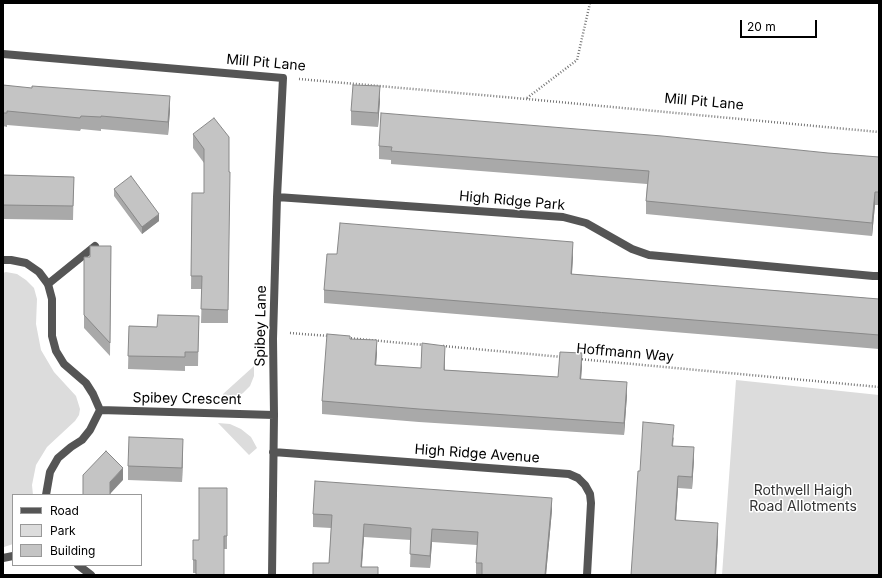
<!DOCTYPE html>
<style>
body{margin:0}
#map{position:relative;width:882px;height:578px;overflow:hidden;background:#fff;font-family:Inter,sans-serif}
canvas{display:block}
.frame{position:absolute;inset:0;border:4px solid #000;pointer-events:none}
.legend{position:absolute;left:12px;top:494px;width:130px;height:72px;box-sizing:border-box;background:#fff;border:1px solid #999;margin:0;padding:5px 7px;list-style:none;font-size:12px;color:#000}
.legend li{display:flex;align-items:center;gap:8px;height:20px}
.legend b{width:20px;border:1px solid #999}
.scale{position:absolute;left:740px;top:20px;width:77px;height:18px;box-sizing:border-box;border:2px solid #000;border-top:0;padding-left:5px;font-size:12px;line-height:14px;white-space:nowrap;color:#000;-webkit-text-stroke:3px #fff;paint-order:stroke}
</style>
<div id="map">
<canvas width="882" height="578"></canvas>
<div class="frame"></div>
<ul class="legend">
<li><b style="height:5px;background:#555"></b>Road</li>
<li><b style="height:11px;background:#dcdcdc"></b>Park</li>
<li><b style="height:11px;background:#c4c4c4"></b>Building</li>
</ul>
<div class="scale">20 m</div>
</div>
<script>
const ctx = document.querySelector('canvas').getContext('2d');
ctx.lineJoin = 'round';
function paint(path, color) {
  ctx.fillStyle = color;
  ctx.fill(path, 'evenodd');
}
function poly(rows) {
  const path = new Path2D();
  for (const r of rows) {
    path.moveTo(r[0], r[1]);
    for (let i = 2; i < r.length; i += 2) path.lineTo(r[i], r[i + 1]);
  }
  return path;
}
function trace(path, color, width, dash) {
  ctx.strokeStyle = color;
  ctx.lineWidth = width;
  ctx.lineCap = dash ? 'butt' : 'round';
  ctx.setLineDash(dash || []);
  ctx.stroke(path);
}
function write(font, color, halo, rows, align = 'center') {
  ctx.font = font + ' Inter,sans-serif';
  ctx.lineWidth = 3;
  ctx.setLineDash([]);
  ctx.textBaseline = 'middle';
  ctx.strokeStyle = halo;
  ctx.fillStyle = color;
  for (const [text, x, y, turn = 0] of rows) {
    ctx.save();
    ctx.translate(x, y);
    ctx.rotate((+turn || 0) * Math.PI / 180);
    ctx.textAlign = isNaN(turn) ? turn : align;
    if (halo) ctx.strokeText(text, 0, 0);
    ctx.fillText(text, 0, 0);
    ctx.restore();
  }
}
const green = poly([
 [6,272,17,274,26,280,34,288,37,299,36,324,41,350,54,372,76,396,80,409,79,415,75,421,47,447,36,465,32,485,33,495,13,495,13,544,4,547,3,547,3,273],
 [254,366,254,376,250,386,243,393,235,398,225,400,223,394],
 [736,380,879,395,879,575,722,575],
 [218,423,230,424,241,429,251,437,257,448,249,455]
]);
const path = poly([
 [299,79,527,99,879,132],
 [527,98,577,60,590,3],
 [290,333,329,336],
 [348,338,424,345],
 [443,346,562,357],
 [579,359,879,387]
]);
const service = poly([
 [48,284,95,246],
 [78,565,91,575]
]);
const minor = poly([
 [3,54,283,78,277,197,273,339,274,415,272,575],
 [277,197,563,217,586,223,632,249,649,255,873,276,879,276],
 [3,260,11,260,26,263,39,272,48,284,52,299,52,336,56,351,64,364,86,383,93,394,100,410,90,430,82,440,71,447,58,458,50,472,46,495],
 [100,410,274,415],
 [273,452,569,474,578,478,585,485,590,494,591,503,587,575],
 [3,558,13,556]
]);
const wall = poly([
 [3,85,170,110,168,135,101,129,101,131,81,129,80,131,7,125,7,127,3,126],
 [380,100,378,127,351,125,351,111],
 [193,134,229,137,228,323,201,323,202,289,191,289,192,193,204,193,204,163,193,148],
 [379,146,828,153,879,157,879,205,875,205,872,236,646,214,646,201,647,184,391,164,391,160,379,159],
 [3,175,74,177,73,220,3,219],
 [114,189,159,221,142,234,114,196],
 [111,246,110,356,84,328,84,257,90,257],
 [337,254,573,256,572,274,879,299,879,349,324,303,324,290],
 [199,316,198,366,185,366,185,371,128,369,129,326,157,327],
 [350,339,377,353,376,365,421,368,445,358,445,370,558,377,582,366,581,379,627,395,624,435,419,422,322,414,322,401],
 [674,437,673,446,694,459,692,489,678,488,676,520,718,536,716,575,631,575,640,471],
 [183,452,182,482,128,480,128,466],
 [227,488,227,549,224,549,196,573,193,573,193,540,199,540],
 [552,510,546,575,476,575,476,563,477,545,432,542,430,568,410,567,411,540,364,537,362,567,329,563,331,528,313,527,313,514]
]);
const shadedWall = poly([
 [380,86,380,100,378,127,378,113],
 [170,96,170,110,168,135,168,122],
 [875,192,875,205,872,236,872,223],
 [159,214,159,221,142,234,142,227],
 [573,242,573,256,571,287,571,274],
 [377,340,377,353,375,378,375,365],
 [445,346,445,358,444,383,444,370],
 [582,353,582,366,580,392,580,379],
 [627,382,627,395,624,435,624,423],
 [183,439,183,452,182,482,182,468],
 [694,447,694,459,692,489,692,477],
 [123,468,123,480,110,494,110,482],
 [678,476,678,488,675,533,675,520],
 [552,498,552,510,546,575,545,575],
 [718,523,718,536,716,575,715,575],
 [364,524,364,537,361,575,361,567],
 [432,529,432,542,430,568,430,556]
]);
const building = poly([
 [3,85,32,88,32,86,170,96,168,122,101,116,101,117,81,116,80,118,7,111,7,113,3,113,3,85],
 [353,85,380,86,378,113,351,111,353,85],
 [381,113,662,136,828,153,879,157,879,192,875,192,872,223,646,201,649,171,391,151,392,147,379,146,381,113],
 [214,118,229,137,229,172,230,172,228,310,201,309,202,276,191,276,192,193,204,193,204,149,193,134,214,118],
 [3,175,74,177,73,206,3,205,3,175],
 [131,176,159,214,142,227,114,189,131,176],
 [340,223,573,242,571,274,879,299,879,335,324,290,327,254,337,254,340,223],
 [90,246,111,246,110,343,84,315,84,257,90,257,90,246],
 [158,315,199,316,198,352,185,352,185,357,128,356,129,326,157,327,158,315],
 [327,334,350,336,350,339,377,340,375,365,421,368,422,343,445,346,444,370,558,377,560,352,582,353,580,379,627,382,624,423,419,409,322,401,327,334],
 [643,422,674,425,672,446,694,447,692,477,678,476,675,520,718,523,715,575,631,575,638,471,640,471,643,422],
 [129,437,183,439,182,468,128,466,129,437],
 [106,451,123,468,110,482,110,495,83,495,83,475,106,451],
 [315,481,552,498,545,575,482,575,482,563,476,563,478,532,432,529,430,556,410,554,411,528,364,524,361,567,378,567,378,575,313,575,313,563,329,563,332,515,313,514,315,481],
 [199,488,227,488,227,536,224,536,224,575,196,575,196,560,193,560,193,540,199,540,199,488]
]);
const streetNames = [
 ["Mill Pit Lane",266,63,5],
 ["Mill Pit Lane",704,102,5],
 ["High Ridge Park",512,201,5],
 ["Spibey Lane",261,326,-89],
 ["Hoffmann Way",625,353,5],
 ["Spibey Crescent",187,399,1],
 ["High Ridge Avenue",477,454,4]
];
const parkNames = [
 ["Rothwell Haigh",803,491],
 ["Road Allotments",803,507]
];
paint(green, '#dcdcdc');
trace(path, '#777', 2.5, [1, 2]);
trace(service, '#555', 8);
trace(minor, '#555', 8);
paint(wall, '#a9a9a9');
paint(shadedWall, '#898989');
paint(building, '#c4c4c4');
trace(building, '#898989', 1);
write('14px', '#000', '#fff', streetNames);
write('14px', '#333', '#fff', parkNames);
</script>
